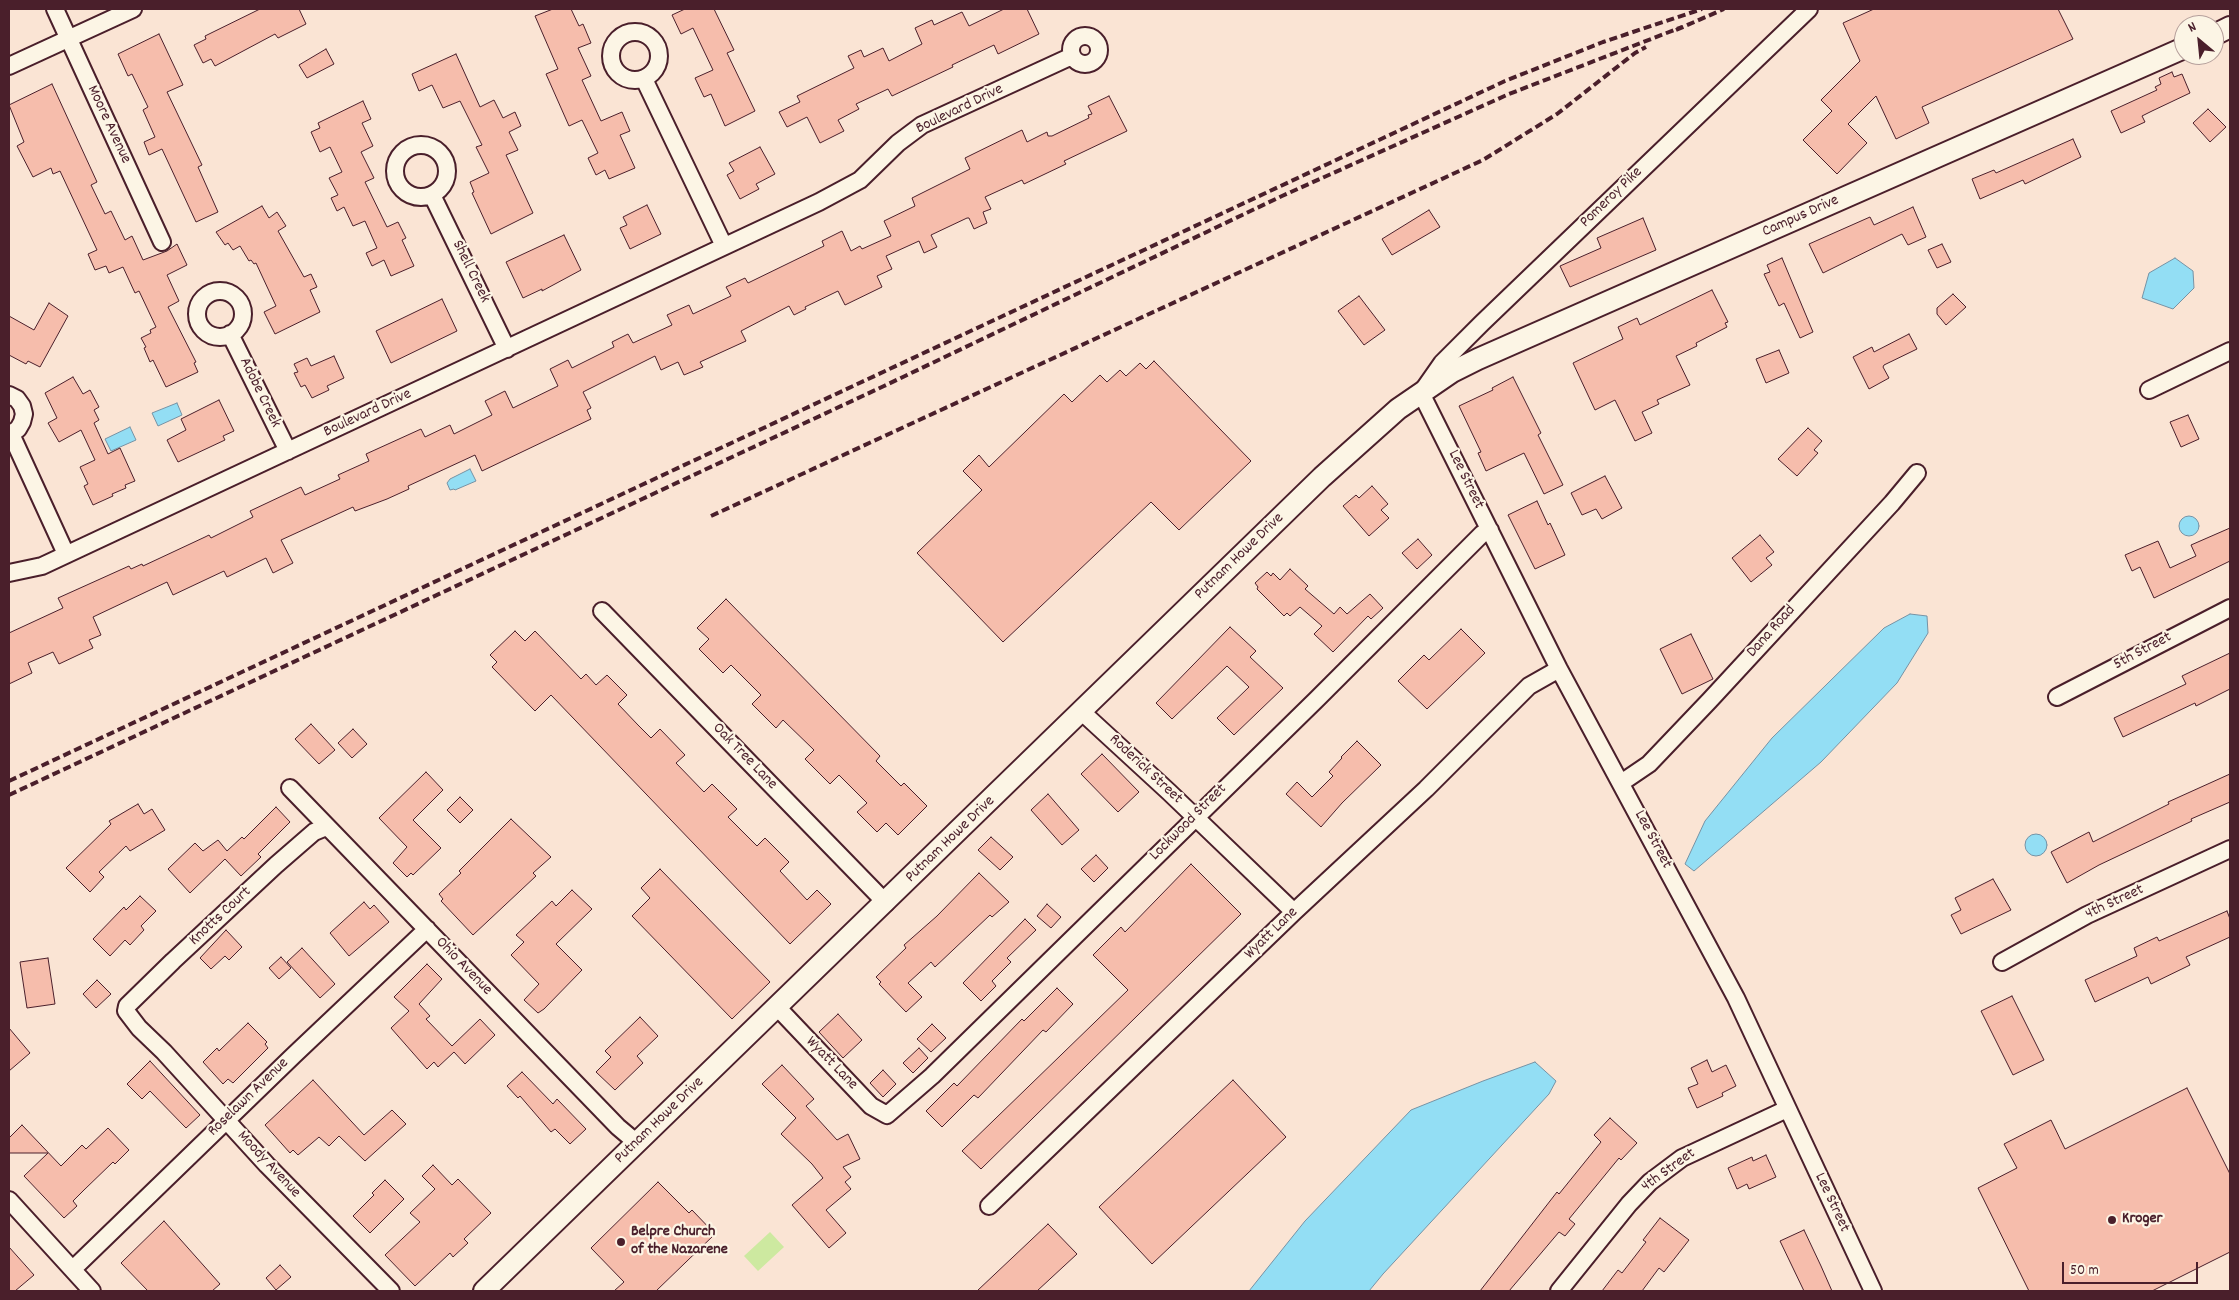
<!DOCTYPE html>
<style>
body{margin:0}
#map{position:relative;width:2239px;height:1300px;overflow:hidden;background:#fae4d4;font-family:Dekko,sans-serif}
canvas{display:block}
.frame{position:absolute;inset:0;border:10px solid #4a1f2b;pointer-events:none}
.north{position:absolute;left:2174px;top:15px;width:50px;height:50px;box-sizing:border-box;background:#fcf5e5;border:1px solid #b59f9b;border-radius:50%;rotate:332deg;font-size:14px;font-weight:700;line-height:20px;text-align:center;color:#4a1f2b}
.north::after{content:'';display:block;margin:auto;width:18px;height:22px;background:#4a1f2b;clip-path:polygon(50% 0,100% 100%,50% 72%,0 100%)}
.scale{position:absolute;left:2062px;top:1262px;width:136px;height:22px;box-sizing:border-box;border:2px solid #4a1f2b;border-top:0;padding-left:6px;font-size:15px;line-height:18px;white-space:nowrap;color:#4a1f2b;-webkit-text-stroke:4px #fcf5e5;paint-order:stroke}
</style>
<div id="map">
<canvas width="2239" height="1300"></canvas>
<div class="frame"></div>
<div class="north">N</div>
<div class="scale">50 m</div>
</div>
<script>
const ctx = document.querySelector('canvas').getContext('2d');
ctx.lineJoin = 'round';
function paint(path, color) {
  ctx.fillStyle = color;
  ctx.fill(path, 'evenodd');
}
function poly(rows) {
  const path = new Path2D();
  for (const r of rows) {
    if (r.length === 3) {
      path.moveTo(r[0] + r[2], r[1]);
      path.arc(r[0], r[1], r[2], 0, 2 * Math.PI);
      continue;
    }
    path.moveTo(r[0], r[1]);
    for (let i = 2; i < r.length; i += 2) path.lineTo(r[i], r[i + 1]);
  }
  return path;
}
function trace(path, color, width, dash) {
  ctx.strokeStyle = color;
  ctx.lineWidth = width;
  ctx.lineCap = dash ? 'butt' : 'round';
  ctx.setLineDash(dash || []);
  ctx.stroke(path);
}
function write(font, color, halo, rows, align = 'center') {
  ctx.font = font + ' Dekko,sans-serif';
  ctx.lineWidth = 4.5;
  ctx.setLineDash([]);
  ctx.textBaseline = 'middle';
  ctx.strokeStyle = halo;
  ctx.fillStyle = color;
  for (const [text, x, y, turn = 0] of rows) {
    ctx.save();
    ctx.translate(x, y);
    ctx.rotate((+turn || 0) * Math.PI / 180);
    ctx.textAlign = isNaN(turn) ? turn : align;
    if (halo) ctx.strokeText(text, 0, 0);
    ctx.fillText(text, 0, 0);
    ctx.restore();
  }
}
const green = poly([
 [770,1232,784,1247,758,1271,744,1256]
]);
const water = poly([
 [2175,258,2193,271,2194,288,2173,309,2142,298,2149,273,2175,258],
 [177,403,182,415,158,426,152,413,177,403],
 [130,427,136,440,111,451,105,439,130,427],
 [470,469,476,481,455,490,454,489,450,490,447,483,450,479,470,469],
 [2189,526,10],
 [1910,614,1927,616,1928,633,1897,683,1821,762,1694,871,1685,864,1705,821,1772,738,1884,628,1910,614],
 [2036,845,11],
 [1535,1062,1556,1081,1549,1094,1383,1274,1369,1291,1249,1291,1305,1221,1411,1110,1483,1081,1535,1062]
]);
const building = poly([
 [260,9,299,9,306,24,278,38,275,34,215,66,211,59,203,63,194,45,206,39,205,36,260,9],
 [553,9,571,9,579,26,583,24,591,43,578,48,591,76,582,80,601,121,622,112,630,131,620,135,635,168,609,179,605,170,596,175,588,158,598,153,582,120,569,126,546,74,558,69,535,16,553,9],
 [685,9,714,9,734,50,727,53,755,111,725,126,711,94,704,97,695,78,713,70,693,28,681,34,672,15,685,9],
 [1004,9,1027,9,1039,34,998,54,994,45,952,65,953,67,892,96,888,89,856,104,859,109,838,120,844,131,820,143,807,117,787,127,779,112,800,102,797,96,854,68,848,56,861,50,864,57,883,48,889,61,922,44,915,28,932,20,934,25,962,12,969,26,1004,9],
 [1874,9,2058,9,2073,39,1922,107,1929,123,1896,139,1876,96,1848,124,1867,143,1837,174,1803,140,1832,111,1821,100,1860,61,1843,23,1874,9],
 [159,34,183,85,167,92,202,165,198,167,218,212,196,222,162,149,149,155,144,142,155,137,143,110,148,107,132,74,128,76,118,54,159,34],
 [326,49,334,64,307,78,299,65,326,49],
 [456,54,480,107,494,100,503,118,515,112,521,126,509,132,518,150,506,155,533,213,491,234,472,193,474,192,470,182,489,173,476,147,482,145,460,101,443,108,432,85,419,91,412,74,456,54],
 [2172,72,2174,77,2182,74,2190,93,2152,111,2142,116,2145,122,2121,133,2111,111,2157,90,2155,87,2161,84,2159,78,2172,72],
 [52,84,97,182,91,185,105,214,111,211,125,240,132,236,143,260,167,251,177,244,187,265,167,275,179,301,168,307,196,362,194,363,198,372,166,387,153,360,150,362,144,348,146,347,141,338,151,333,150,330,156,327,139,291,135,293,123,267,109,273,106,266,95,270,88,254,97,250,60,171,53,174,51,168,33,177,17,146,24,142,9,105,52,84],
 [1109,96,1127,131,1064,161,1066,164,1024,184,1022,180,985,197,991,209,983,212,987,223,974,229,969,218,967,218,931,235,937,247,924,253,919,241,886,256,892,269,877,276,882,287,845,305,838,291,805,307,806,309,794,315,789,306,741,331,746,341,700,362,703,367,684,375,678,362,661,370,655,356,583,392,591,408,587,410,591,419,482,471,475,455,408,486,409,489,387,499,355,511,353,507,281,540,293,563,273,573,266,558,227,577,224,571,173,595,167,582,93,617,101,635,89,640,93,648,59,664,53,652,28,663,32,673,9,684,9,633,63,608,58,598,129,566,131,569,142,564,143,566,205,537,209,535,211,538,253,517,250,511,301,487,305,495,340,479,338,475,369,461,366,454,421,429,425,437,450,425,454,434,492,415,485,401,505,391,513,408,558,386,550,369,568,360,572,368,614,347,612,342,628,334,633,343,672,325,667,315,689,305,693,314,731,296,726,287,745,278,748,283,824,246,822,241,842,231,851,251,860,246,862,249,891,236,884,221,915,206,912,198,970,169,965,158,1022,130,1027,142,1047,132,1048,136,1052,136,1089,118,1088,115,1092,114,1088,106,1109,96],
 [363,101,371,119,362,123,373,146,361,152,374,178,365,182,387,227,398,222,406,238,402,240,414,266,391,276,384,260,372,266,366,253,377,248,365,221,353,226,344,207,337,211,331,198,338,195,329,178,342,172,330,147,320,152,311,132,320,128,318,123,363,101],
 [2208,109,2226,127,2210,142,2193,123,2208,109],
 [2073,139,2081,157,2025,184,2023,180,1980,199,1972,179,1994,170,1996,173,2073,139],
 [760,147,775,174,756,184,759,189,740,199,727,175,734,171,729,163,760,147],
 [647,205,661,234,630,249,620,228,627,225,623,217,647,205],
 [262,206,269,218,277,212,286,226,278,231,304,277,311,274,317,287,310,290,320,312,275,334,264,312,276,306,256,263,254,264,251,260,249,261,240,246,233,250,228,243,225,245,216,232,262,206],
 [1913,207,1926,237,1908,245,1902,234,1823,273,1809,244,1870,217,1874,225,1913,207],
 [1429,210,1440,227,1392,255,1382,239,1429,210],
 [1643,218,1656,250,1570,287,1560,266,1601,248,1597,238,1643,218],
 [564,235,581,270,542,291,542,289,523,298,506,262,564,235],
 [1942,244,1951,262,1937,268,1928,250,1942,244],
 [1782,258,1813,332,1800,338,1784,303,1779,306,1764,274,1770,272,1767,265,1782,258],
 [1712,290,1728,322,1725,323,1727,327,1696,343,1697,346,1676,356,1690,385,1657,400,1659,404,1642,412,1652,433,1635,441,1615,400,1595,410,1573,363,1623,339,1618,327,1637,318,1640,325,1712,290],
 [1953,294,1966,307,1946,325,1937,314,1937,308,1953,294],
 [1359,296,1385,330,1364,345,1338,311,1359,296],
 [442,299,457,331,391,363,376,331,442,299],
 [49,303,68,316,40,367,28,361,26,364,9,355,9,316,34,330,49,303],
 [1909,334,1917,349,1884,365,1883,367,1889,378,1869,389,1853,357,1872,347,1874,352,1909,334],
 [1779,350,1789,373,1766,383,1756,359,1779,350],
 [334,356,344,378,327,386,329,390,312,398,305,385,301,387,294,373,298,372,294,364,307,358,311,366,334,356],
 [1154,361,1251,461,1179,530,1151,502,1003,642,917,553,982,490,963,471,979,455,989,467,1064,394,1072,402,1100,375,1107,382,1120,370,1126,376,1140,363,1146,369,1154,361],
 [73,377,83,394,90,390,99,407,94,410,99,420,94,423,108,454,120,448,135,481,125,485,126,488,112,494,113,496,93,505,84,486,88,484,80,467,95,460,81,430,59,442,48,423,57,418,45,393,73,377],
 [1513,377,1541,433,1538,435,1563,485,1544,494,1524,453,1486,471,1478,453,1481,452,1459,406,1493,390,1492,388,1513,377],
 [219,400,234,431,223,436,225,440,178,462,167,440,186,430,181,419,219,400],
 [2188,415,2199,439,2181,447,2170,422,2188,415],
 [1808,428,1822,441,1814,450,1818,453,1797,476,1778,459,1808,428],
 [1605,476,1622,508,1602,519,1596,509,1582,515,1571,493,1605,476],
 [1372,486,1388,504,1381,510,1389,518,1369,536,1343,506,1356,495,1359,498,1372,486],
 [1537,501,1548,525,1550,523,1565,555,1535,569,1508,515,1537,501],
 [2230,528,2230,561,2154,598,2140,567,2132,571,2125,555,2158,541,2170,568,2196,556,2191,545,2230,528],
 [1760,535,1774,552,1766,558,1772,565,1751,582,1732,558,1760,535],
 [1418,539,1432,555,1417,569,1402,553,1418,539],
 [1290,569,1308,586,1305,589,1334,614,1340,607,1347,614,1370,594,1383,608,1371,619,1368,616,1333,652,1314,634,1322,626,1300,607,1290,616,1287,613,1284,616,1257,589,1258,587,1255,583,1267,572,1271,576,1273,573,1280,580,1290,569],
 [726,599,880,756,876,761,901,786,904,783,927,806,898,835,886,823,877,832,857,812,867,803,839,775,830,784,805,759,814,750,783,720,776,728,752,704,761,695,731,665,723,673,699,649,709,639,697,628,726,599],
 [1230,627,1256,651,1250,657,1283,688,1234,735,1217,718,1249,687,1227,666,1172,719,1156,703,1230,627],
 [1461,629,1485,653,1427,709,1398,681,1424,655,1429,660,1461,629],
 [515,631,525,641,535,631,581,679,586,674,596,685,607,675,627,695,618,704,638,725,651,738,660,729,685,755,676,763,704,792,712,784,737,809,728,817,757,846,765,838,789,862,780,871,807,900,817,890,831,904,790,944,551,695,535,711,492,667,497,662,490,655,515,631],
 [1691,634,1713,679,1682,694,1660,649,1691,634],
 [2230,653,2230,689,2196,706,2195,703,2123,737,2114,718,2186,684,2182,676,2230,653],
 [311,724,335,750,319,764,295,739,311,724],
 [353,729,367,744,352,758,338,743,353,729],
 [1357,741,1381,765,1342,803,1321,827,1286,794,1297,782,1312,797,1333,776,1329,772,1342,758,1341,757,1357,741],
 [1102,754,1139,792,1118,812,1081,774,1102,754],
 [426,772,443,790,413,820,441,848,413,875,411,873,407,877,393,863,407,847,379,818,426,772],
 [2230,774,2230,802,2191,819,2192,821,2099,865,2067,883,2051,852,2089,832,2093,842,2169,804,2168,802,2230,774],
 [1048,794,1079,830,1062,845,1031,810,1048,794],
 [460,797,473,810,460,823,447,810,460,797],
 [138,804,144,814,152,809,165,830,130,851,126,846,99,872,104,877,90,892,66,868,111,824,109,821,138,804],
 [276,807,290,822,258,854,261,857,241,876,225,859,190,893,168,869,195,843,203,851,218,840,227,851,242,837,244,839,276,807],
 [511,819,551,857,533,873,536,876,473,935,441,901,443,899,439,894,461,873,459,871,511,819],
 [991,837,1013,857,1000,870,978,850,991,837],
 [1096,855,1108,868,1094,882,1081,869,1096,855],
 [1191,864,1241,914,981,1169,962,1151,1128,990,1093,955,1121,927,1125,932,1191,864],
 [660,869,770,982,732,1019,632,916,650,898,641,888,660,869],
 [979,873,1009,902,992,917,990,915,935,967,931,962,908,983,922,997,906,1012,879,984,881,982,876,977,906,948,904,945,937,916,979,873],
 [1993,879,2011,910,1961,934,1951,915,1961,910,1955,898,1993,879],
 [572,890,592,909,556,944,582,970,544,1009,538,1013,524,1000,539,984,511,955,524,942,516,935,552,901,556,906,572,890],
 [140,896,156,911,141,926,144,930,130,945,125,940,110,956,93,939,124,907,126,910,140,896],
 [364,902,370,909,374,905,389,922,349,956,330,933,364,902],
 [1047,904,1061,917,1051,928,1037,916,1047,904],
 [2227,911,2230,919,2230,937,2186,957,2190,965,2151,984,2148,977,2095,1002,2085,980,2137,956,2134,948,2157,937,2159,941,2227,911],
 [1025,919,1036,930,1007,958,1011,962,992,981,996,986,981,1001,963,983,1025,919],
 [226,930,242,947,229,960,225,956,211,969,200,958,226,930],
 [302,948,335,984,320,998,287,962,302,948],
 [281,957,291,968,279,979,269,968,281,957],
 [48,958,55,1004,27,1008,20,962,48,958],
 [427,964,442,979,419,1004,430,1016,426,1019,452,1046,480,1019,495,1035,465,1064,454,1052,438,1067,434,1062,427,1069,391,1028,409,1011,394,997,427,964],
 [97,980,111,994,96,1008,83,994,97,980],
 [1057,988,1073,1004,1046,1032,1043,1030,978,1098,974,1095,942,1127,926,1111,954,1083,957,1086,1022,1019,1024,1021,1057,988],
 [2012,996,2044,1060,2013,1075,1981,1011,2012,996],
 [838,1014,862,1040,843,1058,819,1032,838,1014],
 [640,1017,658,1036,637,1056,643,1063,615,1090,596,1072,611,1057,605,1051,640,1017],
 [248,1023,267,1042,265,1044,268,1048,233,1083,228,1079,223,1084,203,1062,217,1048,219,1051,248,1023],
 [932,1024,946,1038,931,1052,917,1039,932,1024],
 [9,1028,30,1053,9,1071,9,1028],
 [919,1048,928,1058,913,1073,903,1063,919,1048],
 [1707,1060,1712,1072,1726,1065,1736,1086,1722,1093,1723,1096,1697,1108,1688,1088,1698,1084,1691,1068,1707,1060],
 [150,1061,200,1115,186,1128,150,1091,142,1099,127,1084,150,1061],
 [782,1065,814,1099,806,1106,837,1140,848,1134,860,1159,843,1167,851,1177,845,1182,851,1189,826,1210,846,1233,829,1248,792,1205,823,1178,812,1164,781,1134,796,1118,762,1084,782,1065],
 [883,1070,896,1084,883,1097,870,1083,883,1070],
 [522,1072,553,1104,557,1099,586,1129,570,1144,555,1129,551,1132,520,1096,518,1098,507,1086,522,1072],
 [313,1080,364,1135,392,1110,406,1124,365,1161,339,1136,329,1146,319,1137,298,1155,293,1150,290,1153,265,1125,313,1080],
 [1233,1080,1286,1137,1152,1264,1099,1207,1233,1080],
 [2187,1088,2230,1174,2230,1252,2152,1291,2029,1291,1978,1188,2017,1168,2004,1144,2051,1120,2065,1149,2187,1088],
 [1610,1118,1637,1143,1621,1160,1619,1158,1569,1219,1575,1224,1565,1236,1559,1232,1509,1291,1480,1291,1557,1192,1559,1194,1601,1142,1594,1135,1610,1118],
 [22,1125,61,1166,82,1145,86,1149,108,1128,129,1150,115,1164,113,1162,84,1190,73,1201,77,1206,64,1218,24,1176,48,1153,9,1153,9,1138,22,1125],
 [1766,1155,1776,1177,1749,1189,1747,1184,1737,1189,1728,1168,1752,1157,1753,1161,1766,1155],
 [433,1165,452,1185,458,1179,491,1213,464,1239,468,1243,453,1257,450,1253,415,1286,385,1255,420,1222,410,1213,435,1189,422,1176,433,1165],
 [385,1180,404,1199,370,1233,353,1216,374,1195,372,1193,385,1180],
 [658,1182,689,1213,692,1210,715,1234,656,1291,614,1291,624,1282,591,1248,658,1182],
 [1660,1218,1689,1240,1664,1272,1659,1268,1642,1291,1602,1291,1618,1270,1622,1273,1646,1242,1643,1240,1660,1218],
 [164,1221,220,1284,212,1291,148,1291,121,1263,164,1221],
 [1048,1224,1077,1254,1037,1291,977,1291,1048,1224],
 [1804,1230,1821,1266,1832,1291,1804,1291,1780,1241,1804,1230],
 [9,1247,34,1275,15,1291,9,1291,9,1247],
 [280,1265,291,1277,276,1290,266,1278,280,1265]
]);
const minor = poly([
 [55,9,162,242],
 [1809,9,1482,323,1442,363,1421,393,1559,669,1736,998,1873,1291],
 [635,56,24],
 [1085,50,14],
 [9,66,133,9],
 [644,79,724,246],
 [421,171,26],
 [432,195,507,349],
 [220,314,23],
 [230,334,288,451],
 [2149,390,2230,351],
 [9,395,17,399,22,406,24,414,22,422,18,429,9,435],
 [11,434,66,554],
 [9,573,42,566,819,202,860,180,898,143,922,125,1072,56],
 [602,611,886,903],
 [2057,697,2230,608],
 [1082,712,1169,792,1294,912],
 [1621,783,1649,764,1710,700,1892,503,1917,473],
 [290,788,618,1127,637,1143],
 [326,827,314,832,276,865,173,961,127,1006,126,1011,139,1028,164,1052,267,1165,391,1291],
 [2002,962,2087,915,2230,849],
 [778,1008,871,1106,887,1115,932,1076,1317,699,1482,534,1490,530],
 [9,1200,92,1291],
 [989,1206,1294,912,1426,789,1529,686,1559,669],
 [73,1269,294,1055,427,929],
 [1559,1291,1629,1204,1650,1182,1682,1158,1787,1109]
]);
const tertiary = poly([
 [2214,35,2230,27],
 [484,1291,1322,477,1398,409,1452,372,1478,359,2184,48]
]);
const rail = poly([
 [1676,30,1724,9],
 [711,516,1483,160,1557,114,1635,53,1646,47],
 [9,781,1505,81,1603,42,1702,9],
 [9,795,884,386,1282,196,1509,94,1682,27]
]);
const markers = [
 [2112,1220,5,"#4a1f2b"],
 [621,1242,5,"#4a1f2b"]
];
const streetNames = [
 ["Boulevard Drive",960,110,-26],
 ["Moore Avenue",108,125,65],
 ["Pomeroy Pike",1612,198,-44],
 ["Campus Drive",1801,217,-24],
 ["Shell Creek",470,272,64],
 ["Adobe Creek",259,393,64],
 ["Boulevard Drive",368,414,-25],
 ["Lee Street",1465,480,64],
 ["Putnam Howe Drive",1240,557,-44],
 ["Dana Road",1772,632,-48],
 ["5th Street",2143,652,-28],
 ["Oak Tree Lane",744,757,46],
 ["Roderick Street",1145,770,43],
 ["Lockwood Street",1189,823,-45],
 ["Putnam Howe Drive",951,840,-44],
 ["Lee Street",1652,840,62],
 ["4th Street",2115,903,-25],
 ["Knotts Court",221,917,-43],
 ["Wyatt Lane",1272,934,-44],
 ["Ohio Avenue",463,967,46],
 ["Wyatt Lane",831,1064,46],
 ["Roselawn Avenue",249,1098,-44],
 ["Putnam Howe Drive",660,1121,-44],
 ["Moody Avenue",268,1165,47],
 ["4th Street",1669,1171,-36],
 ["Lee Street",1831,1203,65]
];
const poiNames = [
 ["Kroger",2122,1220],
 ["Belpre Church",631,1233],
 ["of the Nazarene",631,1251]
];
paint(green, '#cde9a0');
paint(water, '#93def4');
trace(water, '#7692a4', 1);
paint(building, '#f6bdac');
trace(building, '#4a1f2b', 1);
trace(minor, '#4a1f2b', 20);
trace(tertiary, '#4a1f2b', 24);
trace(minor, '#fcf5e5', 16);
trace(tertiary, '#fcf5e5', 20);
trace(rail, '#4a1f2b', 4, [8, 4]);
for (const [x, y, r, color] of markers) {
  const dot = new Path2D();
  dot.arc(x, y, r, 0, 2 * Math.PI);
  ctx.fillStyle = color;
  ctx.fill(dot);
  trace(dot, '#fcf5e5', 2);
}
write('16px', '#4a1f2b', '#fcf5e5', streetNames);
write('bold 16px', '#4a1f2b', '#fcf5e5', poiNames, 'left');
</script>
